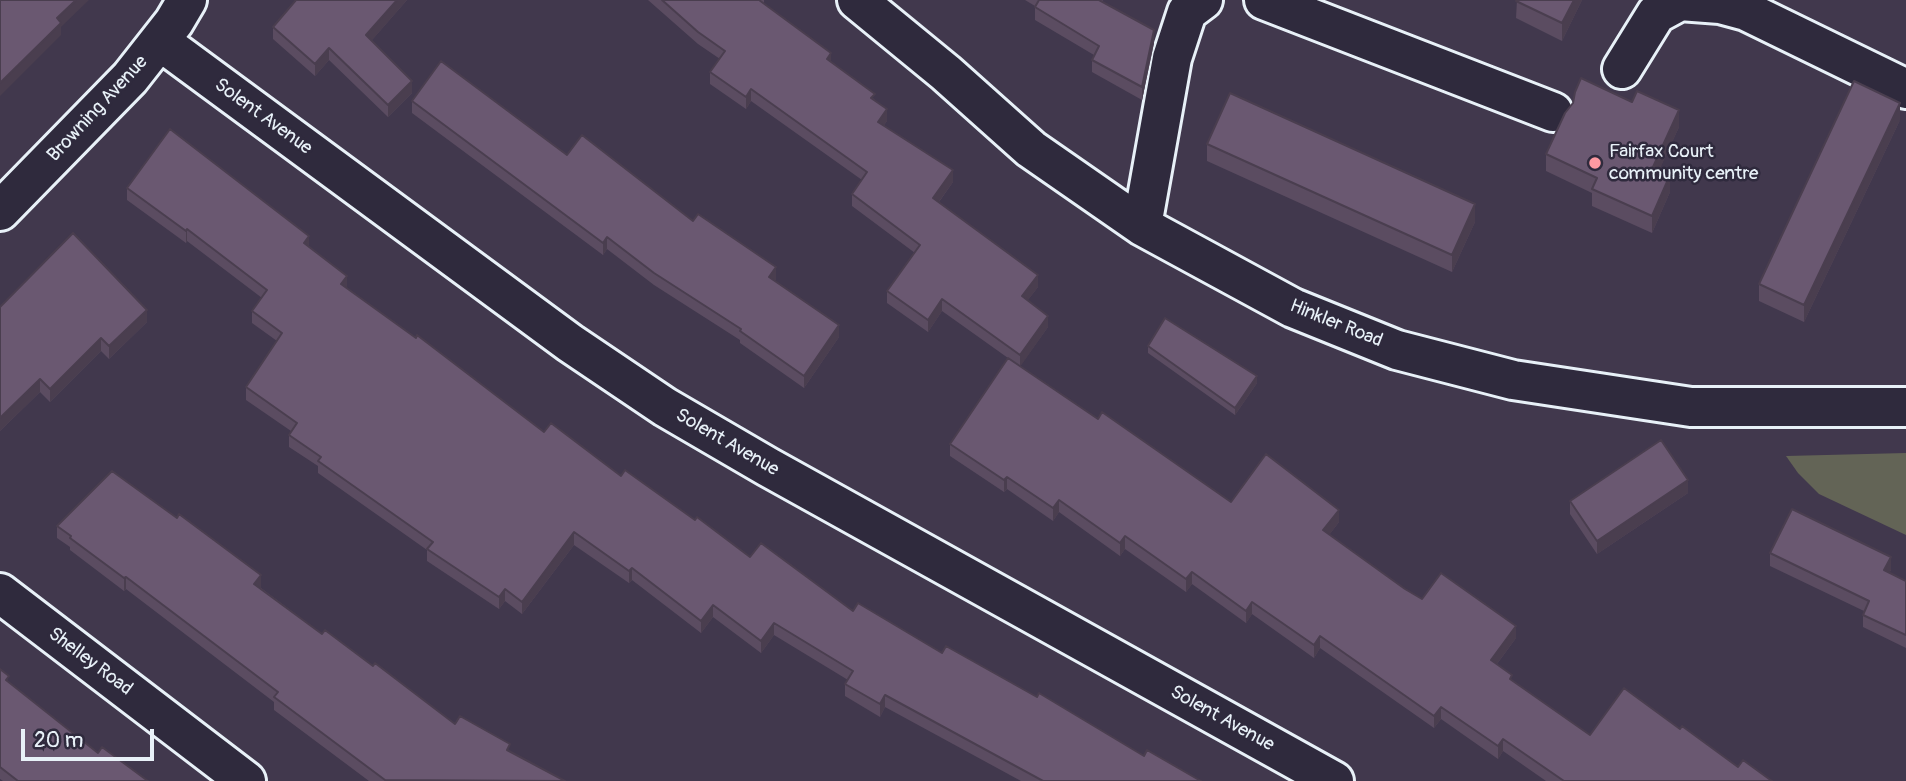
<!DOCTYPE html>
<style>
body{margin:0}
#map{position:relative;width:1906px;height:781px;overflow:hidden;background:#41384d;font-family:Pangolin,sans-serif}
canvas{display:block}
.scale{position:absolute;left:21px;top:729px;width:133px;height:32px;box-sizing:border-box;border:4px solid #e8f1f8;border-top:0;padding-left:9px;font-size:21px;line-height:24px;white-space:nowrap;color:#e8f1f8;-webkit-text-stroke:5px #2f2a3d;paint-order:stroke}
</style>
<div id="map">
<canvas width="1906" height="781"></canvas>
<div class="scale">20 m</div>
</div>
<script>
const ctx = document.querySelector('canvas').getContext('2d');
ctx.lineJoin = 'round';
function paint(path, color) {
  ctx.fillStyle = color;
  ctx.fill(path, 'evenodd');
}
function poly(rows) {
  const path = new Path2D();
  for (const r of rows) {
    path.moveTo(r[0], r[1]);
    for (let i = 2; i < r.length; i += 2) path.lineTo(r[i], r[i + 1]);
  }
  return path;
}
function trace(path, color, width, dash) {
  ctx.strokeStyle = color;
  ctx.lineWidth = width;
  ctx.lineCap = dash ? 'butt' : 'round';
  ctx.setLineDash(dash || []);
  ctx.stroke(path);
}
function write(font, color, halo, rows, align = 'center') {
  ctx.font = font + ' Pangolin,sans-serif';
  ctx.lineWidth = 5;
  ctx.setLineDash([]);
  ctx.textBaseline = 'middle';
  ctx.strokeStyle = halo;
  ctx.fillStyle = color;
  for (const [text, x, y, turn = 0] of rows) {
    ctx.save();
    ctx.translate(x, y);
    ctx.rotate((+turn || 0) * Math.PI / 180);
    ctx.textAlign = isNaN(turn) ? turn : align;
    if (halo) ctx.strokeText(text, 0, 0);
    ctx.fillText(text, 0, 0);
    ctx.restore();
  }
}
const green = poly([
 [1906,453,1906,535,1819,494,1798,473,1786,456]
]);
const minor = poly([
 [857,0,946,73,1031,149,1142,226,1293,308,1397,350,1513,380,1691,407,1906,407],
 [1264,0,1553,112],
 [160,41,570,343,665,407,768,467,1334,781],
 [1622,69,1656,14,1680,1,1720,4,1746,11,1906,89],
 [0,211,130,78,174,22,187,0],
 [1142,226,1172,58,1187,12,1203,0],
 [0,593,246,781]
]);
const wall = poly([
 [296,0,407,0,371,41,412,93,388,117,329,60,315,76,273,39,273,27],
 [648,0,764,0,764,3,875,100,887,121,884,125,953,182,939,202,1038,287,1027,301,1048,327,1020,366,1098,419,1231,502,1339,522,1329,535,1405,589,1422,599,1516,638,1497,664,1512,681,1590,735,1680,729,1738,767,1772,781,1546,781,1503,751,1498,759,1441,719,1434,728,1320,648,1314,658,1252,614,1246,623,1192,584,1186,592,1125,549,1120,556,1059,512,1053,521,1007,489,1004,492,950,456,950,444,1008,358,942,311,928,332,887,303,887,291,915,253,852,206,852,194,862,180,751,101,746,109,710,84,710,72,720,59,698,44],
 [1025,0,1103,0,1102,2,1154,43,1142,100,1092,72,1092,60,1094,55,1035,20,1035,6],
 [1517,0,1582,0,1562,41,1516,18],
 [412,101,567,155,693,221,776,279,774,281,839,337,804,388,740,343,740,340,654,285,607,249,603,255,412,113],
 [1900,120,1804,322,1759,301,1759,284],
 [1679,127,1659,170,1670,192,1652,233,1592,206,1592,193,1546,171,1546,154],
 [1207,144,1475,222,1452,272,1207,161],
 [127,188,309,247,347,288,544,432,621,476,750,557,853,611,1037,697,1144,756,1201,781,1021,781,885,707,880,717,845,696,845,684,848,680,774,635,761,653,713,617,701,633,632,580,629,583,574,545,522,614,505,601,499,609,427,561,427,550,318,473,318,466,289,447,289,435,291,431,246,400,246,387,277,341,252,323,252,311,262,298,187,241,186,243,127,200],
 [0,307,147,322,109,359,101,351,50,402,40,392,0,431],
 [1148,346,1257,383,1235,415,1148,353],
 [1688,493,1597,554,1570,514,1570,501],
 [57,526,261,588,322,634,373,666,455,724,565,781,369,781,274,710,274,702,126,589,124,591,70,550,70,547,57,538],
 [1770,553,1891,570,1889,573,1906,581,1906,648,1863,627,1863,615,1864,611,1770,566],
 [0,669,9,682,98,753,148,781,3,781,0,779]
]);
const shadedWall = poly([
 [76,0,89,0,61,27,61,35,0,96,0,83,57,18],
 [397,0,407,0,366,47,366,35],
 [1574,0,1582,0,1562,41,1562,23],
 [1154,30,1154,43,1142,100,1142,87],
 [329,48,329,60,315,76,315,64],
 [831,53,831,64,827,59],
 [412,81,412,93,388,117,388,105],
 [751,89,751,101,746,109,746,97],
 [1900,103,1900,120,1804,322,1804,305],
 [887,109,887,121,878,133,878,122],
 [1679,110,1679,127,1653,184,1653,167],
 [953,170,953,182,933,210,933,198],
 [1670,175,1670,192,1652,233,1652,216],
 [1475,204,1475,222,1452,272,1452,255],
 [187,229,187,241,186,243,186,231],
 [309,236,309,248,304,243],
 [607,237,607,249,603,255,603,243],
 [776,267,776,279,769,289,769,277],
 [1038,275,1038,287,1022,308,1022,296],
 [347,276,347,288,341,284],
 [942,299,942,311,928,332,928,320],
 [147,310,147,322,109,359,109,346],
 [1048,316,1048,327,1020,367,1020,355],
 [839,325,839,337,804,388,804,376],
 [101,338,101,351,50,402,50,389],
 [1257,376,1257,383,1235,415,1235,408],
 [40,379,40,392,0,431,0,418],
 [1007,477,1007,489,1004,492,1004,480],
 [1688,480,1688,493,1597,554,1597,541],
 [1059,500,1059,512,1053,521,1053,508],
 [1339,510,1339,522,1323,543,1323,530],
 [574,532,574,545,522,614,522,602],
 [1125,536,1125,549,1120,556,1120,543],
 [1891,557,1891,570,1884,583,1884,570],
 [632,568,632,580,629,583,629,571],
 [1192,572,1192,584,1186,592,1186,579],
 [261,575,261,588,254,596,254,584],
 [126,577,126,589,124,591,124,578],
 [505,589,505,601,499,609,499,597],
 [1252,602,1252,614,1246,623,1246,611],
 [713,605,713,617,701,633,701,621],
 [774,623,774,635,761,653,761,641],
 [1516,626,1516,638,1491,672,1491,660],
 [1320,636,1320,648,1314,658,1314,645],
 [885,695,885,707,880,717,880,704],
 [1441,707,1441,719,1434,728,1434,716],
 [1503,739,1503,751,1498,759,1498,746]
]);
const building = poly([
 [0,0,76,0,57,18,61,23,0,83,0,0],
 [296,0,397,0,366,35,412,81,388,105,329,48,315,64,273,27,296,0],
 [662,0,759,0,831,53,827,59,875,94,871,98,887,109,878,122,953,170,933,198,1038,275,1022,296,1048,316,1020,355,942,299,928,320,887,291,920,245,852,194,867,172,751,89,746,97,710,72,725,51,698,32,662,0],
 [1039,0,1099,0,1154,30,1142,87,1092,60,1099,46,1035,7,1039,0],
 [1517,0,1574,0,1562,23,1516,1,1517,0],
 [441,61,567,155,582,135,693,221,698,214,776,267,769,277,839,325,804,376,740,331,741,329,654,273,607,237,603,243,412,101,441,61],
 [1581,78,1632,102,1637,91,1679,110,1653,167,1670,175,1652,216,1592,189,1597,178,1546,154,1565,113,1573,103,1575,92,1581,78],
 [1854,81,1900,103,1804,305,1759,284,1854,81],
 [1230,93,1475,204,1452,255,1207,144,1230,93],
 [170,129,309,236,304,243,347,276,341,284,416,338,417,335,544,432,551,423,621,476,625,470,695,520,697,517,750,557,761,543,853,611,858,603,942,653,946,646,1037,697,1039,693,1144,756,1147,750,1201,781,1043,781,885,695,880,704,845,684,853,671,774,623,761,641,713,605,701,621,632,568,629,571,574,532,522,602,505,589,499,597,427,549,433,542,318,461,321,457,289,435,297,423,246,387,282,333,252,311,267,290,187,229,186,231,127,188,170,129],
 [73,233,147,310,109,346,101,338,50,389,40,379,0,418,0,307,73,233],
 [1165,318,1257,376,1235,408,1148,346,1165,318],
 [1008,358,1098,419,1102,412,1231,502,1266,454,1339,510,1323,530,1405,589,1422,599,1441,573,1516,626,1491,660,1512,675,1510,679,1590,735,1624,688,1680,729,1682,726,1738,767,1743,760,1772,781,1564,781,1503,739,1498,746,1441,707,1434,716,1320,636,1314,645,1252,602,1246,611,1192,572,1186,579,1125,536,1120,543,1059,500,1053,508,1007,477,1004,480,950,444,1008,358],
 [1661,440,1688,480,1597,541,1570,501,1661,440],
 [112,471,177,518,179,514,261,575,254,584,322,634,325,630,373,666,375,663,455,724,460,716,510,744,507,750,565,781,385,780,274,697,278,692,126,577,124,578,70,538,71,536,57,526,112,471],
 [1792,509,1891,557,1884,570,1906,581,1906,635,1863,615,1869,601,1770,553,1792,509],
 [0,669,9,676,6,680,98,753,102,747,148,781,18,781,0,767,0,669]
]);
const markers = [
 [1595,163,7,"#ff9aa2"]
];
const streetNames = [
 ["Browning Avenue",98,109,-47],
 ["Solent Avenue",263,117,36],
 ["Hinkler Road",1336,324,22],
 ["Solent Avenue",727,443,30],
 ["Shelley Road",90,662,37],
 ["Solent Avenue",1222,719,29]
];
const poiNames = [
 ["Fairfax Court",1609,152],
 ["community centre",1609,174]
];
paint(green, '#636456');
trace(minor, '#e8f1f8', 44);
trace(minor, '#2f2a3d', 38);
paint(wall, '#5b4c61');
paint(shadedWall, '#4a3e4f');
paint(building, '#6a5871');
trace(building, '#4a3e4f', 2);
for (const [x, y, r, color] of markers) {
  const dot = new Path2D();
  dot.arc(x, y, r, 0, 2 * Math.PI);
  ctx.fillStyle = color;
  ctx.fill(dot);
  trace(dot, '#2f2a3d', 2.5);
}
write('19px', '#e8f1f8', '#2f2a3d', streetNames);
write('19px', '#e8f1f8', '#2f2a3d', poiNames, 'left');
</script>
